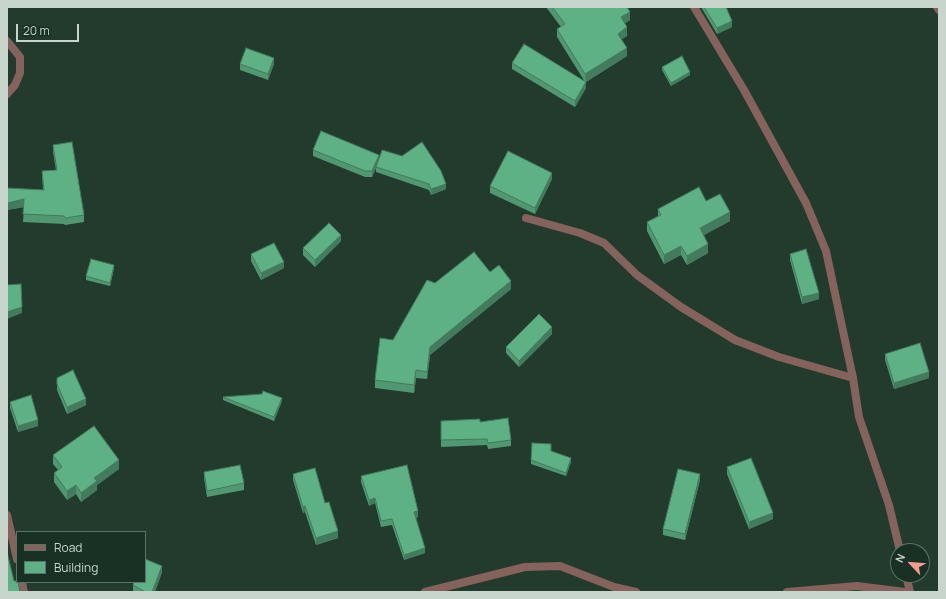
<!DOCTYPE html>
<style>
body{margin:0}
#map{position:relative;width:946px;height:599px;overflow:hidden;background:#223b2d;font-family:Manrope,sans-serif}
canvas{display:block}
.frame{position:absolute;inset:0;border:8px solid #c7d5cc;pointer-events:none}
.legend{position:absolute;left:16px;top:531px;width:130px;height:52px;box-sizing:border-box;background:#183124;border:1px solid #5e7367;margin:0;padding:5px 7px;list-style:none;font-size:12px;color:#c7d5cc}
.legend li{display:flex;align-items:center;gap:8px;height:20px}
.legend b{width:20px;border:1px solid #5e7367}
.north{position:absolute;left:890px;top:543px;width:40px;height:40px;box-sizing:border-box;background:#183124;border:1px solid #5e7367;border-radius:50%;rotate:296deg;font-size:11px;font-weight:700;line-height:16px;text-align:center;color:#c7d5cc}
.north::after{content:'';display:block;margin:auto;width:14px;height:18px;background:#f49d8b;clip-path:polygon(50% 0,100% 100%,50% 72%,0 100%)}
.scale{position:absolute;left:16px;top:24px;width:63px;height:18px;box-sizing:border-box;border:2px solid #c7d5cc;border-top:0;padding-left:5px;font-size:12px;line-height:14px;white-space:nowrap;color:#c7d5cc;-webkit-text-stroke:3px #183124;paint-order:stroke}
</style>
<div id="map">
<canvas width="946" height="599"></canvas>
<div class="frame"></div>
<ul class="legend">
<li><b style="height:5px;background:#85625b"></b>Road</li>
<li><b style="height:11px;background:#5eb085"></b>Building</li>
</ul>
<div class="north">N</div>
<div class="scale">20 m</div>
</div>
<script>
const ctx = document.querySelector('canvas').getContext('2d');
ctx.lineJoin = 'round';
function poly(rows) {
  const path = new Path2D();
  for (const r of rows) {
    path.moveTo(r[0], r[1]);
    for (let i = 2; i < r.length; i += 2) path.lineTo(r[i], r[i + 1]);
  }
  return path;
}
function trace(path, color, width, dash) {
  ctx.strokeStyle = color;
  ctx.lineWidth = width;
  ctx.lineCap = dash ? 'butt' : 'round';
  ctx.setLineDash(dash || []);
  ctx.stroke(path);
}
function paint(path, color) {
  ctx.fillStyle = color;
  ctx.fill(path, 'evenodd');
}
const minor = poly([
 [694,7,744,90,806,203,826,251,853,378,859,417,889,505,900,551],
 [937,7,939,10],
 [7,41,20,57,20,73,15,85,7,94],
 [526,218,580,233,604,243,637,275,681,307,735,340,779,357,853,378],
 [7,515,17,559],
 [906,575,910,592],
 [22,582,24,592],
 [425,592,525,567,560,566,614,587,636,592],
 [787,592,857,586,905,592]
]);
const wall = poly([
 [546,7,627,7,630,20,625,23,627,36,621,39,627,56,586,82,586,88,575,107,512,69,512,63,585,82,557,37,557,29,561,27],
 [701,7,726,7,732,27,717,34],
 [240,64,274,64,268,80,240,70],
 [662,67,690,75,671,86,662,70],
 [53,145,84,215,84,222,65,225,64,224,23,222,24,207,7,210,7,188,43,190,42,171,56,170,53,152],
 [313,150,379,158,446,189,431,195,429,190,376,172,376,168,372,177,365,177,313,156],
 [552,179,535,214,490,193,490,186],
 [706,201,730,221,704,235,708,253,687,265,681,255,664,264,647,231,647,222,658,216,658,209],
 [341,241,315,267,303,255,303,248],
 [251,254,284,268,261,280,251,261],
 [790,254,819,299,802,304,790,260],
 [114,268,110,286,86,280,86,276],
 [490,272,511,289,430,355,427,379,416,378,414,393,375,388,375,380,393,340],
 [552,334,519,367,506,353,506,347],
 [885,354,929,378,894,389,885,360],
 [57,378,86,405,67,414,57,390],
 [262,394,282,401,274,421,223,400,223,397],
 [10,402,38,426,18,432,10,408],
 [441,421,480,422,511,440,511,446,488,449,487,445,441,447],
 [551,451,571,462,566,476,531,464,531,460],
 [53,455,119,469,97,485,97,490,81,502,76,494,67,500,54,482,54,473,58,470,53,464],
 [727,467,773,519,749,529,727,474],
 [204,472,244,483,244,490,207,497,204,478],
 [293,474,325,503,338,538,316,545,305,512,303,513,293,480],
 [361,476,418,517,416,518,425,553,404,560,392,525,381,527,375,503,369,506,361,482],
 [700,480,685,540,663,535,663,529],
 [162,572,155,592,135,592,133,591,133,585]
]);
const shadedWall = poly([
 [630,12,630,20,621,26,621,17],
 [732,21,732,27,717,34,717,28],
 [627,27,627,36,618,42,618,34],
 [627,48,627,56,586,82,586,88,575,107,575,101,586,82,585,74],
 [274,58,274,64,268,80,268,74],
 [690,72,690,75,671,86,671,83],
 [379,155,379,161,376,167,376,168,372,177,372,171],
 [552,173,552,179,535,214,535,208],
 [446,184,446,189,431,195,431,189],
 [24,199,24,207,7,210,7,203],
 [730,212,730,221,700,237,700,228],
 [341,235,341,241,315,267,315,260],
 [708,244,708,253,687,265,687,256],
 [681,246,681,255,664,264,664,255],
 [284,262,284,268,261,280,261,273],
 [114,265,114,268,110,286,110,283],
 [511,281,511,289,430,355,427,379,427,372,430,347],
 [819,293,819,299,802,304,802,297],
 [22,307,22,313,7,319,7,312],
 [552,327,552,334,519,367,519,361],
 [416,370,416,378,414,393,414,385],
 [929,372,929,378,894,389,894,383],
 [282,398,282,401,274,421,274,417],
 [86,399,86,405,67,414,67,407],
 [38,420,38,426,18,432,18,426],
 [571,458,571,462,566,476,566,473],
 [119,460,119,469,97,485,97,490,81,502,81,493,94,478],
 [700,474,700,480,685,540,685,534],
 [76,485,76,494,67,500,67,491],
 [375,498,375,503,369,506,369,500],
 [305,506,305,512,303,513,303,507],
 [418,511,418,517,414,518,414,512],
 [773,513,773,519,749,529,749,522],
 [338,531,338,538,316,545,316,538],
 [425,548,425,553,404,560,404,555],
 [162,566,162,572,155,592,152,592]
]);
const building = poly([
 [552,7,627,7,630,12,621,17,627,27,618,34,627,48,585,74,557,29,565,24,552,7],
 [704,7,726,7,732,21,717,28,704,7],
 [524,44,586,82,575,101,512,63,524,44],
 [246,48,274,58,268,74,240,64,246,48],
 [682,56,690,72,671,83,662,67,682,56],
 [321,131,379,155,372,171,365,171,313,150,321,131],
 [72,142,84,215,65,218,64,216,23,214,24,199,7,203,7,188,44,190,42,171,57,170,53,145,72,142],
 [422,142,441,171,446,184,431,189,429,184,376,167,382,150,402,156,422,142],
 [508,151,552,173,535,208,490,186,508,151],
 [699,187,706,201,720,194,730,212,700,228,708,244,687,256,681,246,664,255,647,222,661,215,658,209,699,187],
 [329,223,341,235,315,260,303,248,329,223],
 [274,243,284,262,261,273,251,254,274,243],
 [806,249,819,293,802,297,790,254,806,249],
 [474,252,490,272,499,265,511,281,430,347,427,372,416,370,414,385,375,380,380,338,393,340,427,280,435,283,474,252],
 [91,259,114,265,110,283,86,276,91,259],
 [21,284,22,307,7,312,7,285,21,284],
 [539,314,552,327,519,361,506,347,539,314],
 [920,343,929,372,894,383,885,354,920,343],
 [73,370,86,399,67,407,57,384,57,378,73,370],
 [263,391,282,398,274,417,223,397,262,394,263,391],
 [31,395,38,420,18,426,10,402,31,395],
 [508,418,511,440,488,443,487,439,441,440,441,421,480,419,480,422,508,418],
 [94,426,119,460,94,478,97,481,81,493,76,485,67,491,54,473,62,467,53,455,94,426],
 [532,443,551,444,551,451,571,458,566,473,531,460,532,443],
 [751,458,773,513,749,522,727,467,751,458],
 [240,465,244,483,207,491,204,472,240,465],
 [407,465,418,511,414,512,425,548,404,555,392,519,381,521,375,498,369,500,361,476,407,465],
 [315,468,325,503,329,502,338,531,316,538,305,506,303,507,293,474,315,468],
 [678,469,700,474,685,534,663,529,678,469],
 [7,552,14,581,17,581,17,582,18,582,20,592,7,592,7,552],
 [145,559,162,566,152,592,145,592,133,585,134,582,145,582,145,559]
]);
trace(minor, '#85625b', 8);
paint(wall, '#519772');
paint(shadedWall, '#427b5d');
paint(building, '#5eb085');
trace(building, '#427b5d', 1);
</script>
